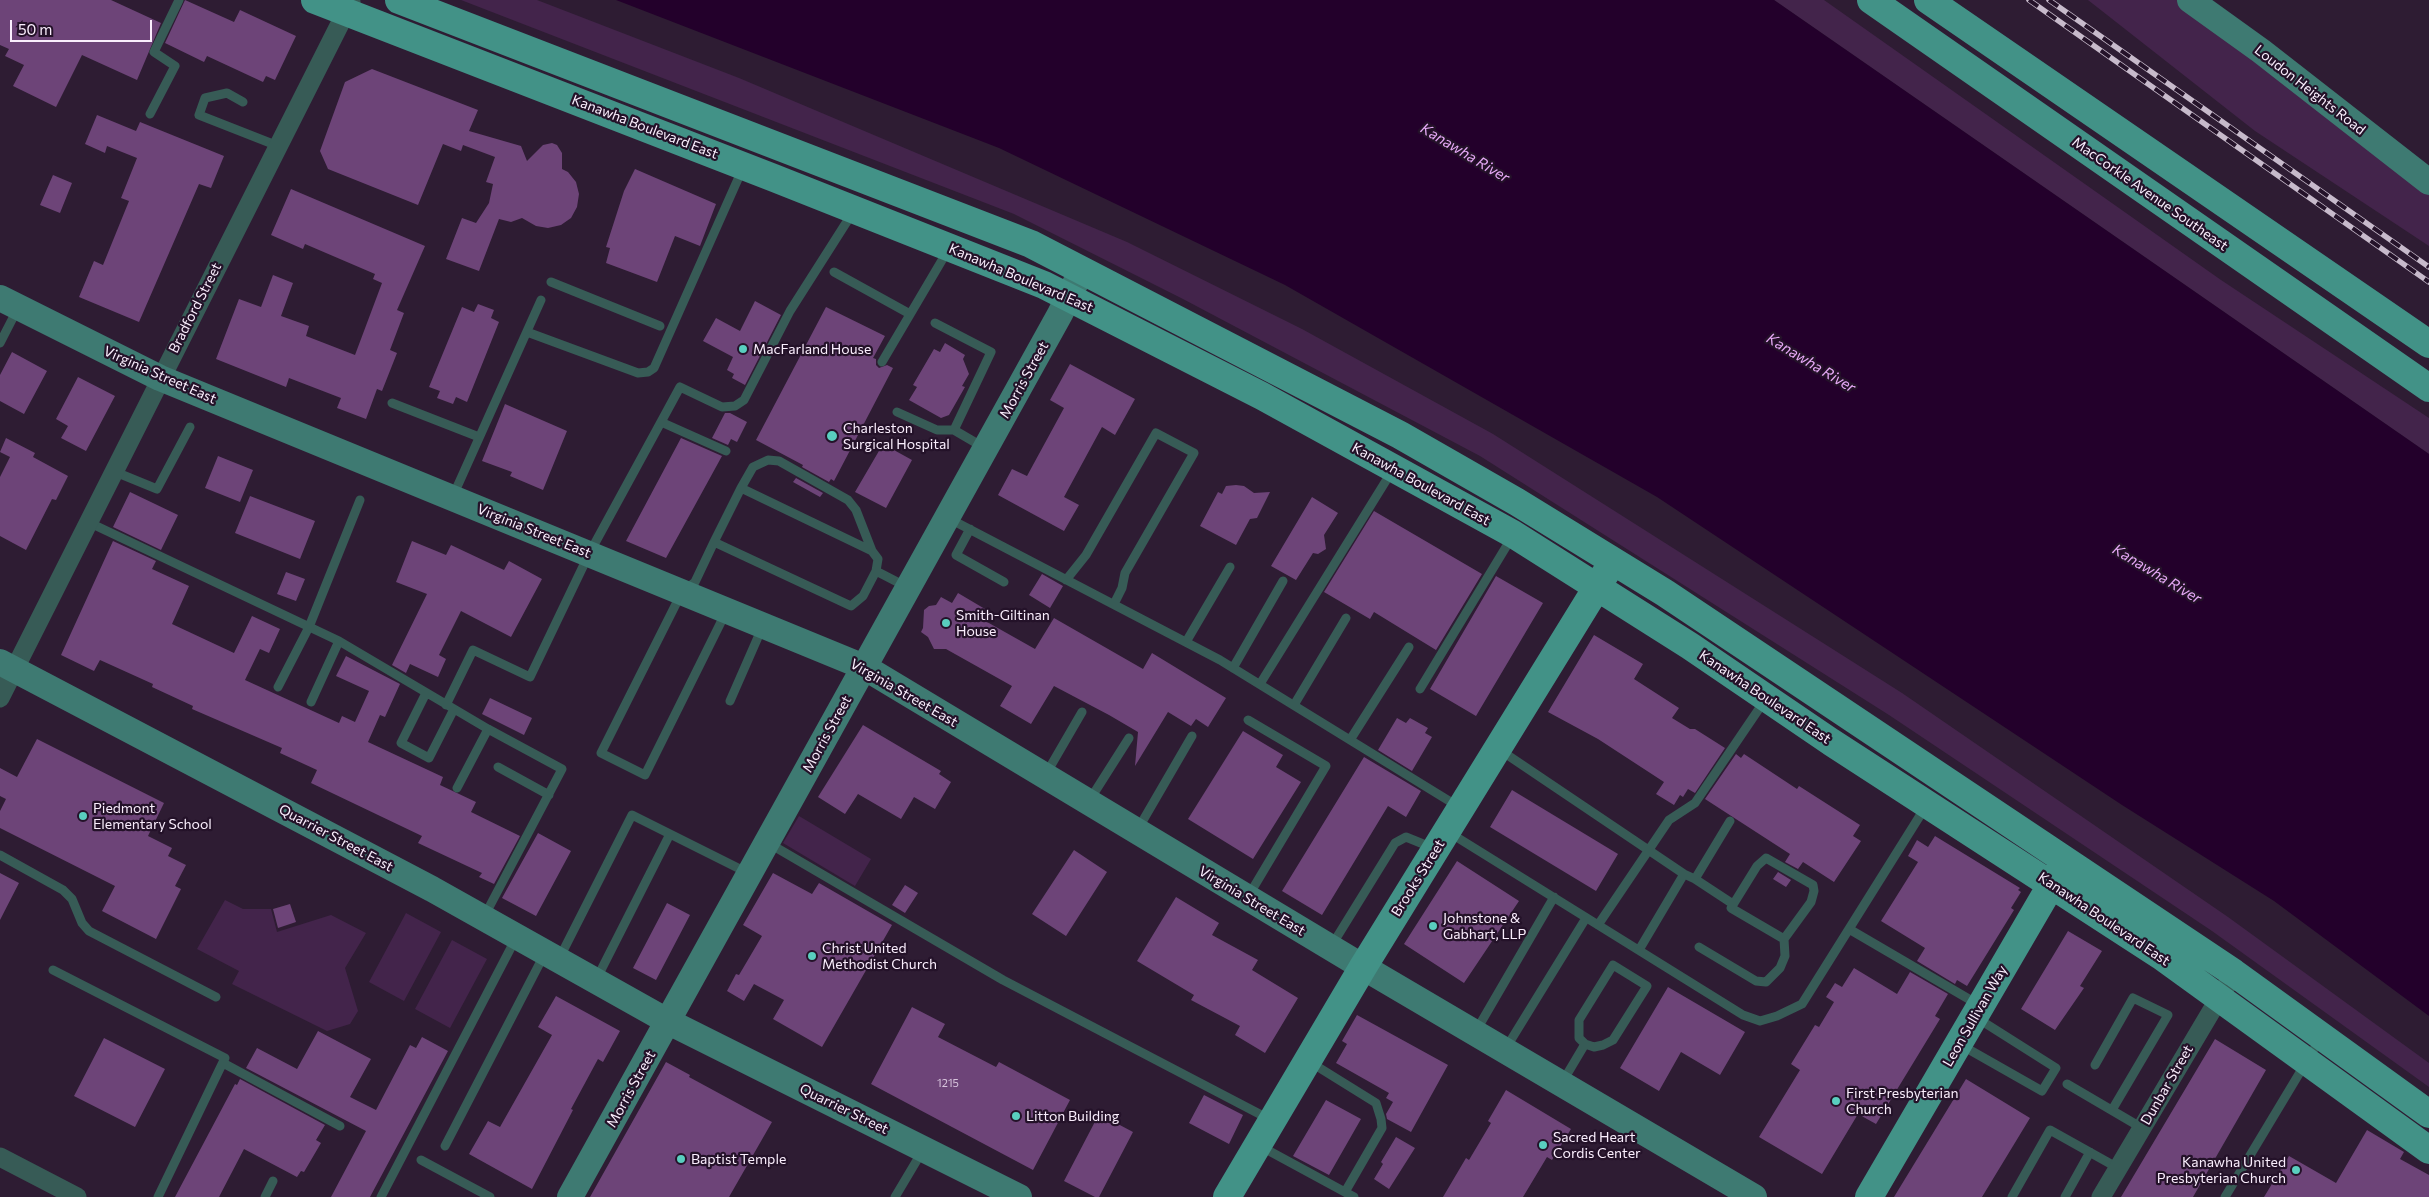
<!DOCTYPE html>
<style>
body{margin:0}
#map{position:relative;width:2429px;height:1197px;overflow:hidden;background:#2e1c33;font-family:Commissioner,sans-serif}
canvas{display:block}
.scale{position:absolute;left:10px;top:20px;width:142px;height:22px;box-sizing:border-box;border:2px solid #faeefd;border-top:0;padding-left:6px;font-size:15px;line-height:18px;white-space:nowrap;color:#faeefd;-webkit-text-stroke:4px #241229;paint-order:stroke}
</style>
<div id="map">
<canvas width="2429" height="1197"></canvas>
<div class="scale">50 m</div>
</div>
<script>
const ctx = document.querySelector('canvas').getContext('2d');
ctx.lineJoin = 'round';
function paint(path, color) {
  ctx.fillStyle = color;
  ctx.fill(path, 'evenodd');
}
function poly(rows) {
  const path = new Path2D();
  for (const r of rows) {
    path.moveTo(r[0], r[1]);
    for (let i = 2; i < r.length; i += 2) path.lineTo(r[i], r[i + 1]);
  }
  return path;
}
function trace(path, color, width, dash) {
  ctx.strokeStyle = color;
  ctx.lineWidth = width;
  ctx.lineCap = dash ? 'butt' : 'round';
  ctx.setLineDash(dash || []);
  ctx.stroke(path);
}
function write(font, color, halo, rows, align = 'center') {
  ctx.font = font + ' Commissioner,sans-serif';
  ctx.lineWidth = 4.5;
  ctx.setLineDash([]);
  ctx.textBaseline = 'middle';
  ctx.strokeStyle = halo;
  ctx.fillStyle = color;
  for (const [text, x, y, turn = 0] of rows) {
    ctx.save();
    ctx.translate(x, y);
    ctx.rotate((+turn || 0) * Math.PI / 180);
    ctx.textAlign = isNaN(turn) ? turn : align;
    if (halo) ctx.strokeText(text, 0, 0);
    ctx.fillText(text, 0, 0);
    ctx.restore();
  }
}
const green = poly([
 [461,0,537,0,739,78,1127,242,1302,329,1493,434,1902,693,2228,917,2429,1063,2429,1087,2212,931,1889,715,1480,456,1183,299,1014,214],
 [1774,0,1824,0,2221,280,2429,418,2429,454],
 [2088,0,2179,0,2429,181,2429,246,2255,131],
 [799,816,871,859,855,886,783,843],
 [225,900,243,909,271,909,277,932,331,915,366,933,345,968,358,1011,350,1024,327,1031,232,984,239,971,197,949],
 [406,913,441,932,404,1001,369,982],
 [452,940,487,959,450,1028,415,1009]
]);
const water = poly([
 [616,0,1774,0,2429,454,2429,1016,2274,901,2122,805,1657,497,1285,285,999,148]
]);
const building = poly([
 [0,0,111,0,161,23,137,80,82,55,56,107,13,86,24,65,5,56,9,49,0,45],
 [185,0,234,22,240,10,296,36,275,80,266,76,263,82,207,56,204,62,165,43],
 [372,69,478,110,469,131,521,146,527,161,543,145,552,143,557,145,562,153,562,169,568,172,576,182,579,194,577,207,571,218,561,225,548,228,536,226,522,218,511,222,499,219,479,271,446,259,462,218,476,223,489,203,493,184,486,182,495,157,463,145,461,151,443,144,418,205,328,169,320,151,345,82],
 [97,115,136,131,140,122,224,156,211,188,199,184,139,322,79,297,94,261,103,265,129,201,121,198,137,158,107,146,105,153,85,144],
 [635,169,716,204,700,246,675,236,657,282,606,263,610,248,606,247,624,191],
 [53,175,72,183,60,213,40,205],
 [291,189,425,246,397,310,404,313,390,350,397,353,382,391,377,389,366,419,337,408,341,398,289,378,286,387,216,359,239,299,261,307,273,275,293,283,281,316,309,326,306,336,355,355,382,283,373,279,375,274,305,244,303,249,271,235],
 [755,301,781,315,745,385,732,378,734,374,727,370,733,357,703,341,716,318,740,331],
 [478,304,494,310,491,318,499,322,467,402,456,397,453,404,437,398,440,391,429,387,462,307,474,312],
 [826,307,885,336,873,358,876,359,876,365,879,368,887,365,893,368,834,481,831,479,829,482,802,467,803,465,756,440],
 [945,343,965,355,963,359,969,374,962,386,965,387,949,415,941,418,909,400,917,387,913,385,934,349,940,352],
 [12,352,47,371,24,414,0,401,0,375],
 [1070,364,1135,399,1115,435,1102,427,1064,497,1079,505,1064,531,998,495,1012,469,1027,476,1064,408,1050,400],
 [78,377,115,396,86,451,61,438,68,426,56,419],
 [505,404,567,431,543,490,510,476,512,472,482,461],
 [725,413,730,413,747,422,737,442,731,439,728,445,712,438],
 [6,438,35,453,33,457,68,476,56,500,52,499,26,550,0,536,0,477,10,457,0,452],
 [681,438,722,456,666,558,626,541],
 [883,444,912,460,886,508,855,492],
 [218,456,253,470,240,502,205,488],
 [796,478,823,493,820,497,793,482],
 [1236,485,1244,486,1254,493,1270,492,1257,518,1250,519,1236,545,1200,526,1218,492,1222,494,1226,486],
 [130,492,178,515,161,550,113,527],
 [250,496,315,521,300,559,235,533],
 [1312,497,1338,513,1324,535,1326,549,1318,554,1313,553,1296,580,1271,566],
 [1374,511,1482,574,1436,650,1374,612,1370,619,1324,592],
 [113,541,156,561,152,569,189,586,172,624,234,653,252,616,280,629,269,653,260,649,245,680,339,723,342,716,355,722,369,691,336,676,346,656,400,684,385,717,380,715,368,742,443,777,440,785,476,802,471,812,520,836,494,884,479,877,482,873,418,843,422,836,311,783,317,770,280,753,282,748,192,709,193,706,152,687,153,684,100,660,94,671,61,655],
 [412,541,446,555,451,545,504,570,509,561,542,579,511,637,461,611,439,655,446,659,438,677,410,664,406,673,392,665,427,594,396,582],
 [286,572,305,579,296,601,277,594],
 [1042,574,1063,586,1050,608,1029,595],
 [1496,576,1543,603,1476,716,1430,689],
 [958,593,985,609,980,618,1035,649,1054,618,1143,669,1152,653,1226,698,1208,727,1196,719,1191,726,1168,712,1135,766,1138,732,1109,715,1054,686,1031,724,1000,706,1012,686,946,649,934,649,928,637,921,632,923,628,924,610,929,606,936,605,941,597,952,603],
 [1594,635,1643,664,1634,679,1679,708,1672,718,1690,729,1695,729,1725,748,1695,793,1688,789,1683,797,1680,795,1674,805,1656,794,1664,782,1598,739,1548,712],
 [490,698,532,718,524,735,482,714],
 [1397,718,1406,723,1410,718,1428,728,1425,733,1432,737,1412,771,1378,750],
 [863,725,941,771,939,774,951,782,935,809,914,797,901,819,858,794,845,814,818,797],
 [1243,731,1283,755,1276,767,1301,782,1253,859,1188,819],
 [37,739,164,803,148,836,172,848,168,856,186,865,175,886,181,889,156,939,102,911,115,886,0,828,0,811,6,799,0,796,0,768,17,777],
 [1736,754,1741,758,1744,754,1797,789,1799,786,1860,825,1853,836,1861,841,1834,882,1803,862,1798,869,1785,862,1790,854,1705,799],
 [1364,757,1421,791,1406,817,1388,806,1322,915,1282,891],
 [1512,790,1618,854,1596,891,1490,827],
 [538,833,571,851,536,916,502,898],
 [1935,836,2020,888,2018,890,2021,892,2011,908,2014,910,1967,986,1957,980,1955,984,1917,961,1925,948,1881,921,1918,862,1908,856,1917,840,1928,847],
 [1074,850,1107,872,1066,936,1032,914],
 [1457,861,1519,901,1464,983,1404,944],
 [1778,872,1791,880,1786,887,1773,879],
 [0,873,19,883,0,920],
 [773,873,812,894,819,883,892,925,822,1047,773,1019,784,1000,754,984,744,1001,727,991,736,974,739,975,762,936,743,925],
 [905,885,918,893,905,913,892,905],
 [1176,897,1219,923,1212,935,1258,960,1252,970,1298,998,1265,1053,1235,1035,1240,1026,1191,1000,1194,995,1137,961],
 [667,903,690,915,656,980,633,968],
 [290,904,296,922,278,928,273,909],
 [2068,931,2102,951,2080,986,2084,988,2055,1030,2021,1009],
 [1854,968,1897,994,1910,972,1948,994,1935,1016,1940,1019,1876,1124,1858,1114,1822,1174,1759,1137,1800,1070,1791,1064,1815,1025,1819,1027,1834,1002,1826,997,1835,983,1842,987],
 [1668,987,1745,1032,1720,1075,1681,1052,1659,1091,1620,1068],
 [556,996,620,1031,603,1062,598,1059,571,1109,573,1110,532,1189,469,1154,488,1121,500,1127,552,1035,538,1027],
 [912,1007,945,1024,938,1037,996,1067,999,1062,1070,1100,1033,1170,871,1084],
 [1357,1015,1448,1065,1411,1132,1387,1119,1386,1114,1393,1102,1386,1098,1389,1093,1336,1063,1347,1044,1342,1041],
 [318,1031,371,1059,350,1097,376,1110,410,1045,416,1048,422,1037,448,1051,370,1197,331,1197,366,1131,246,1068,257,1048,297,1069],
 [104,1038,165,1069,135,1127,74,1096],
 [2215,1039,2266,1070,2193,1197,2121,1197],
 [666,1062,690,1075,689,1077,772,1122,729,1197,590,1197],
 [240,1079,325,1125,316,1140,321,1143,304,1172,301,1171,297,1177,244,1149,219,1197,175,1197,235,1084,237,1085],
 [1966,1079,2030,1118,1982,1197,1894,1197],
 [1506,1090,1571,1129,1552,1160,1547,1157,1523,1197,1443,1197,1466,1158,1469,1160,1491,1123,1488,1121],
 [1204,1095,1243,1115,1229,1144,1189,1123],
 [1326,1100,1361,1119,1329,1175,1293,1156],
 [1099,1114,1133,1132,1099,1197,1095,1197,1064,1181],
 [2367,1130,2404,1152,2400,1159,2429,1175,2429,1197,2264,1197,2289,1156,2336,1183],
 [1396,1137,1415,1148,1389,1189,1374,1179,1383,1164,1381,1162]
]);
const lane = poly([
 [243,102,227,93,205,98,199,115,278,146],
 [150,114,175,66,154,52,179,0],
 [834,272,910,314],
 [551,282,660,326],
 [935,323,991,352,954,430],
 [527,332,638,373,648,372,654,368,742,170],
 [0,343,18,308],
 [882,362,948,250],
 [392,403,479,437],
 [897,412,937,430,954,430,983,447],
 [661,422,680,387,722,407,735,406,744,400,790,311,853,212],
 [113,471,157,489,190,427],
 [741,488,753,467,768,460,779,461,848,500,856,510,872,551],
 [453,496,541,300],
 [948,518,1220,660,1459,807],
 [88,522,339,641,488,729,562,769,485,915],
 [970,529,956,555,1004,582],
 [714,542,851,606,863,596,876,571,878,559,872,551,741,488,714,542,695,582,682,592,601,753,645,775,725,614],
 [876,571,907,587],
 [1066,580,1086,555,1156,433,1194,453,1125,573,1122,588,1114,604],
 [1186,642,1230,567],
 [1233,668,1283,581],
 [1260,684,1392,471],
 [278,687,309,627,360,500],
 [1420,689,1512,537],
 [426,693,401,743,429,758,454,709],
 [730,701,762,628],
 [311,702,339,641],
 [446,705,473,650,530,677,589,554,661,422,726,451],
 [1294,705,1346,618],
 [1248,720,1326,766,1249,895],
 [1350,740,1409,647],
 [1500,750,1684,874,1639,950],
 [498,767,549,795],
 [1046,774,1082,712],
 [457,788,488,729],
 [1089,801,1129,738],
 [1138,829,1192,736],
 [1450,833,1743,1015,1760,1021,1777,1016,1802,1004,1926,806],
 [770,844,1003,980,1271,1120],
 [0,855,63,890,72,899,82,923,89,931,216,997],
 [1684,874,1695,879,1730,821],
 [1695,879,1733,904],
 [1598,925,1669,820,1695,803,1765,700],
 [1849,929,1979,1005],
 [1332,945,1395,843,1406,837,1433,848],
 [1699,947,1756,981,1766,982,1780,968,1785,956,1784,939,1811,902,1814,891,1813,885,1766,858,1757,866,1731,908,1784,939],
 [560,957,632,815,748,873],
 [53,970,225,1058,158,1197],
 [597,978,670,834],
 [1476,1031,1554,897],
 [1961,1045,2042,1091,2056,1068,1977,1018],
 [1506,1048,1586,918],
 [1310,1062,1376,1103,1381,1119,1382,1128,1345,1192],
 [223,1063,340,1126],
 [2095,1065,2133,998,2168,1015,2112,1110],
 [1563,1081,1585,1044,1579,1038,1579,1020,1613,965,1647,986,1613,1040,1603,1045,1594,1047,1585,1044],
 [2067,1084,2142,1128],
 [445,1146,544,955],
 [1260,1146,1354,1197],
 [421,1160,490,1197],
 [265,1197,273,1181],
 [381,1197,516,938],
 [895,1197,923,1150],
 [2012,1197,2050,1130,2118,1168],
 [2065,1197,2090,1152],
 [2225,1197,2320,1039]
]);
const street = poly([
 [0,698,351,2],
 [0,1157,77,1197],
 [2101,1197,2234,973]
]);
const secondary = poly([
 [2190,0,2261,51,2429,182],
 [0,298,160,378,864,667,1363,967,1754,1197],
 [0,662,432,889,669,1022,1019,1197],
 [570,1197,1060,314,1082,270]
]);
const primary = poly([
 [315,0,774,178,1044,285,1262,396,1513,534,1690,646,1831,742,2161,956,2429,1150],
 [399,0,1031,244,1400,435,1517,502,1665,593,2234,973,2429,1114],
 [1871,0,2429,388],
 [1928,0,2429,344],
 [1227,1197,1363,967,1607,571],
 [1869,1197,2061,868]
]);
const rail = poly([
 [2029,0,2429,282],
 [2049,0,2429,267]
]);
const markers = [
 [743,349,5,"#59cebf"],
 [832,436,6,"#59cebf"],
 [946,623,5,"#59cebf"],
 [83,816,5,"#59cebf"],
 [1433,926,5,"#59cebf"],
 [812,956,5,"#59cebf"],
 [1836,1101,5,"#59cebf"],
 [1016,1116,5,"#59cebf"],
 [1543,1145,5,"#59cebf"],
 [681,1159,5,"#59cebf"],
 [2296,1170,5,"#59cebf"]
];
const numberNames = [
 ["1215",948,1083]
];
const streetNames = [
 ["Loudon Heights Road",2310,90,38],
 ["Kanawha Boulevard East",645,127,21],
 ["MacCorkle Avenue Southeast",2150,194,35],
 ["Kanawha Boulevard East",1021,278,23],
 ["Bradford Street",195,308,-63],
 ["Virginia Street East",160,375,24],
 ["Morris Street",1024,380,-61],
 ["Kanawha Boulevard East",1421,484,29],
 ["Virginia Street East",534,531,22],
 ["Virginia Street East",904,693,30],
 ["Kanawha Boulevard East",1765,697,34],
 ["Morris Street",827,734,-61],
 ["Quarrier Street East",336,838,28],
 ["Brooks Street",1418,878,-58],
 ["Virginia Street East",1252,901,31],
 ["Kanawha Boulevard East",2104,919,34],
 ["Leon Sullivan Way",1975,1016,-60],
 ["Dunbar Street",2167,1085,-60],
 ["Morris Street",631,1089,-61],
 ["Quarrier Street",844,1109,26]
];
const poiNames = [
 ["MacFarland House",753,349],
 ["Charleston",843,428],
 ["Surgical Hospital",843,444],
 ["Smith-Giltinan",956,615],
 ["House",956,631],
 ["Piedmont",93,808],
 ["Elementary School",93,824],
 ["Johnstone &",1443,918],
 ["Gabhart, LLP",1443,934],
 ["Christ United",822,948],
 ["Methodist Church",822,964],
 ["First Presbyterian",1846,1093],
 ["Church",1846,1109],
 ["Litton Building",1026,1116],
 ["Sacred Heart",1553,1137],
 ["Cordis Center",1553,1153],
 ["Baptist Temple",691,1159],
 ["Kanawha United",2286,1162,"right"],
 ["Presbyterian Church",2286,1178,"right"]
];
const waterNames = [
 ["Kanawha River",1465,153,31],
 ["Kanawha River",1811,363,31],
 ["Kanawha River",2157,574,31]
];
paint(green, '#43244b');
paint(water, '#23002b');
paint(building, '#6d4478');
trace(lane, '#375b56', 9);
trace(street, '#375b56', 19);
trace(secondary, '#3e7a72', 26);
trace(primary, '#429287', 28);
trace(rail, '#c7bacb', 5.5);
trace(rail, '#241229', 4, [11]);
for (const [x, y, r, color] of markers) {
  const dot = new Path2D();
  dot.arc(x, y, r, 0, 2 * Math.PI);
  ctx.fillStyle = color;
  ctx.fill(dot);
  trace(dot, '#241229', 2);
}
write('11px', '#d7c4dc', null, numberNames);
write('14px', '#faeefd', '#241229', streetNames);
write('14px', '#faeefd', '#241229', poiNames, 'left');
write('italic 15px', '#e5a8f5', '#241229', waterNames);
</script>
